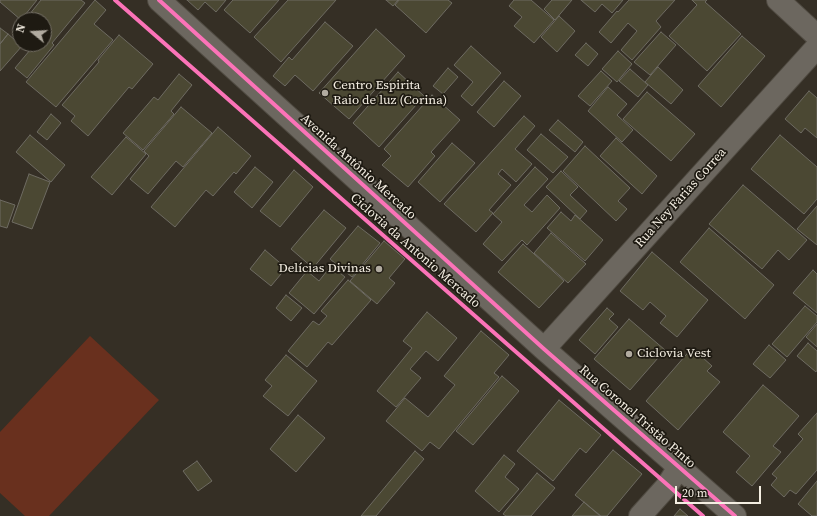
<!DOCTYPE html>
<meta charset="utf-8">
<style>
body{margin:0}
#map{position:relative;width:817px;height:516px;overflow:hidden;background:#352f25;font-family:"Source Serif 4",serif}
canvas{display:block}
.north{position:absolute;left:12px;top:12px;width:40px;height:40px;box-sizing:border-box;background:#1e1a12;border:1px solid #746f65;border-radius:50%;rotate:288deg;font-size:11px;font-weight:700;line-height:16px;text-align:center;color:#f4eee2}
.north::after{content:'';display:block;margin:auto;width:14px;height:18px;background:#b1aba0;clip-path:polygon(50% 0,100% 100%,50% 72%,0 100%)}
.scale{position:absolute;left:675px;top:486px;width:86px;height:18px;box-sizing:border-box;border:2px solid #f4eee2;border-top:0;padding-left:5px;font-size:12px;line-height:14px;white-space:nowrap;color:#f4eee2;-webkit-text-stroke:3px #1e1a12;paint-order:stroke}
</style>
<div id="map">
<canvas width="817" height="516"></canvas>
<div class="north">N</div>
<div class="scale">20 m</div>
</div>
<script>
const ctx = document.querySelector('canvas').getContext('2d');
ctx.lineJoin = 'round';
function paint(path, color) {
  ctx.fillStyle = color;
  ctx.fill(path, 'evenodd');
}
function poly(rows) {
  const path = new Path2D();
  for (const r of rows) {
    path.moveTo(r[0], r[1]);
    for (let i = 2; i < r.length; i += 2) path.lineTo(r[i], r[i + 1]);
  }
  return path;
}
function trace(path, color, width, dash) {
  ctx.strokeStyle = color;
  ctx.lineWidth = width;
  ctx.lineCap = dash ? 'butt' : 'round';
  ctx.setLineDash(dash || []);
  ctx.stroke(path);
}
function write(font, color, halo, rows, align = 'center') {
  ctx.font = font + ' "Source Serif 4",serif';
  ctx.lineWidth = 3.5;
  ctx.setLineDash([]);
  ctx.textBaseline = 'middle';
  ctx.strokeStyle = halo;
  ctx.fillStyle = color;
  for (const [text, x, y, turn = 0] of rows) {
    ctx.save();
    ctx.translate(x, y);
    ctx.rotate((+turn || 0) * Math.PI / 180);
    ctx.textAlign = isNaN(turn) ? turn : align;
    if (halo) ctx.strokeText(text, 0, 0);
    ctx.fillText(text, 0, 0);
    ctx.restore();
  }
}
const green = poly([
 [90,336,159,400,49,516,25,516,0,493,0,432]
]);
const building = poly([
 [0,0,37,0,21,20,0,2,0,0],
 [41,0,81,0,85,3,52,43,54,45,27,78,15,68,35,44,44,44,44,20,25,20,41,0],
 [95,0,106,10,94,24,113,40,56,107,26,82,95,0],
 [187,0,226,0,216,12,205,2,198,10,187,0],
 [233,0,279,0,250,33,224,10,233,0],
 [288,0,336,0,281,62,254,37,288,0],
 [386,0,398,0,393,6,386,0],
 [399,0,448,0,452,3,426,33,395,5,399,0],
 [514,0,531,0,554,20,534,43,514,26,522,17,509,6,514,0],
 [552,0,572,0,555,20,544,9,552,0],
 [581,0,623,0,612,13,602,4,595,12,581,0],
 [629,0,675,0,656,21,661,27,632,60,621,50,637,31,628,23,611,43,599,32,617,11,618,12,629,0],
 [692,0,707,0,705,2,741,34,707,71,669,36,697,5,692,0],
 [559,16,575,31,557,52,541,37,559,16],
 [325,22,353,46,313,91,295,75,285,86,273,76,289,57,292,60,325,22],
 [0,28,8,34,0,44,0,28],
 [376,29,405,56,349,119,319,93,376,29],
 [661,32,676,45,650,75,634,62,661,32],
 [8,34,22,46,0,71,0,44,8,34],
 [119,35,153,64,132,89,129,87,88,136,71,121,75,116,62,105,99,62,98,60,119,35],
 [742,36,765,56,721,107,698,86,742,36],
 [586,43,598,54,588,66,575,55,586,43],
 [471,46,501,73,472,106,461,96,473,82,454,65,471,46],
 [618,51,632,64,617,82,602,69,618,51],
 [658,67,683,90,671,104,645,82,658,67],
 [448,68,458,77,443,94,433,86,448,68],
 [630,69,648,85,638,97,619,81,630,69],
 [601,71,612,81,590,106,578,96,601,71],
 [398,72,424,96,379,147,353,123,398,72],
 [179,74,192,85,171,111,174,114,143,150,123,133,154,97,158,100,179,74],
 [504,81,521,96,494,127,477,112,504,81],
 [608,87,627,104,617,115,633,130,622,142,588,111,608,87],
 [809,91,817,98,817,138,805,128,801,133,785,119,809,91],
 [647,92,695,134,671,161,623,119,647,92],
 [432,95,460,120,431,152,435,156,408,187,382,165,391,156,384,149,432,95],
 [181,107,212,133,183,167,176,161,148,194,130,179,149,156,144,151,181,107],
 [51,114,61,123,47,140,37,132,51,114],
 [524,116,535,126,515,149,532,164,516,182,502,169,498,174,511,185,489,210,493,213,476,232,444,204,524,116],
 [558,120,583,142,575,152,549,130,558,120],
 [218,127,251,156,236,174,234,172,213,196,206,190,175,227,151,207,218,127],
 [541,134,568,157,553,173,527,150,541,134],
 [30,135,65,165,51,182,16,152,30,135],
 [780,135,817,167,817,199,804,214,751,169,780,135],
 [126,137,146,154,112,195,91,177,126,137],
 [616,138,657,176,642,194,600,156,616,138],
 [452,143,475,163,440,202,418,182,452,143],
 [585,146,630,188,618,201,627,209,616,221,563,171,585,146],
 [255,167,273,182,252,208,234,192,255,167],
 [535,167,548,179,524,205,532,212,547,195,560,208,527,245,522,240,502,261,483,244,502,222,493,214,535,167],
 [294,170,313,187,280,227,260,211,294,170],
 [561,171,578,187,570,195,587,211,580,219,546,187,561,171],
 [29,174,50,182,32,229,12,222,29,174],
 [743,185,807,240,789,260,778,250,762,269,709,224,743,185],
 [0,200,15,205,7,228,0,226,0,200],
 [817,206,817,245,797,229,817,206],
 [324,210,346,228,313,268,291,249,324,210],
 [561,212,571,221,575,215,603,240,585,261,547,228,561,212],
 [358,226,380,243,352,277,330,259,358,226],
 [709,228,774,285,745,319,680,262,709,228],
 [551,233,586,264,568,283,534,253,551,233],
 [384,241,405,259,389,278,395,283,377,304,350,281,384,241],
 [523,244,564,281,539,308,498,272,523,244],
 [265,250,286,268,271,286,250,269,265,250],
 [652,252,708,300,677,337,660,323,666,316,650,302,643,310,620,291,652,252],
 [331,266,345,277,314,314,289,293,307,271,319,281,331,266],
 [813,270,817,274,817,313,793,293,813,270],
 [348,280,371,300,332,345,328,342,307,367,288,351,313,321,319,325,327,316,321,311,348,280],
 [286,295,302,308,291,321,276,308,286,295],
 [805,306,817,316,817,322,787,357,772,344,805,306],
 [607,308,614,314,609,319,618,327,595,354,579,340,607,308],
 [427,312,457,338,438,361,426,351,410,369,421,378,396,407,377,391,412,348,403,341,427,312],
 [629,319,665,350,630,390,594,359,629,319],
 [817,324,817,347,806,337,817,324],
 [481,331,509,355,494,373,499,377,439,449,430,442,422,451,386,421,405,398,428,417,455,385,444,376,481,331],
 [808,343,817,351,817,370,816,372,797,356,808,343],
 [769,345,786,360,770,378,753,364,769,345],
 [692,348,712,366,707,371,720,382,678,430,646,401,692,348],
 [286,355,317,381,288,416,263,396,272,386,265,380,286,355],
 [502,376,519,391,473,445,456,431,502,376],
 [763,385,799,416,773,446,781,452,752,486,736,472,750,456,723,432,763,385],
 [559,400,601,435,586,453,580,448,553,481,517,451,559,400],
 [817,413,817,470,796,494,790,490,784,497,771,485,777,478,772,474,803,439,798,434,817,413],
 [298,415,325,438,296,472,270,449,298,415],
 [613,450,642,474,607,516,601,516,575,495,613,450],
 [415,451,424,459,376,516,361,516,415,451],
 [504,455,515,464,505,477,519,489,499,512,475,491,504,455],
 [197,461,212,481,198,491,183,471,197,461],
 [537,473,555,488,531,516,506,516,503,514,537,473],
 [817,481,817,516,812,516,798,504,817,481],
 [584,502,600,516,572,516,584,502],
 [680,509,688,516,674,516,680,509]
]);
const minor = poly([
 [778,0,817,36]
]);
const tertiary = poly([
 [159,0,544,349,735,516],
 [544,349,817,47],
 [640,516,667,486,679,467]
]);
const cycleway = poly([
 [115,0,703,516],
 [159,0,544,349,735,516]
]);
const markers = [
 [325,93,4,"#b1aba0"],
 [379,269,4,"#b1aba0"],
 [629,354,4,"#b1aba0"]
];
const poiNames = [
 ["Centro Espirita",333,86],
 ["Raio de luz (Corina)",333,101],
 ["Delícias Divinas",371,269,"right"],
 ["Ciclovia Vest",637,354]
];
const streetNames = [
 ["Avenida Antônio Mercado",358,167,42],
 ["Rua Ney Farias Correa",681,198,-48],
 ["Ciclovia da Antonio Mercado",415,251,41],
 ["Rua Coronel Tristão Pinto",637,417,41]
];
paint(green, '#69301e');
paint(building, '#4b4833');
trace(building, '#6e6b62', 1);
trace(minor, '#4f4a41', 24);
trace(tertiary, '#4f4a41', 24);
trace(minor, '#6c675f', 22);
trace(tertiary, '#6c675f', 22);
trace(cycleway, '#fb73b8', 4);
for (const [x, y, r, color] of markers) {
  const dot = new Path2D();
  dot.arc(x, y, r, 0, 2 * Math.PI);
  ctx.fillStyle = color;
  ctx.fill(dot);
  trace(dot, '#1e1a12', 1.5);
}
write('13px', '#f4eee2', '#1e1a12', poiNames, 'left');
write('13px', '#f4eee2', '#1e1a12', streetNames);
</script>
